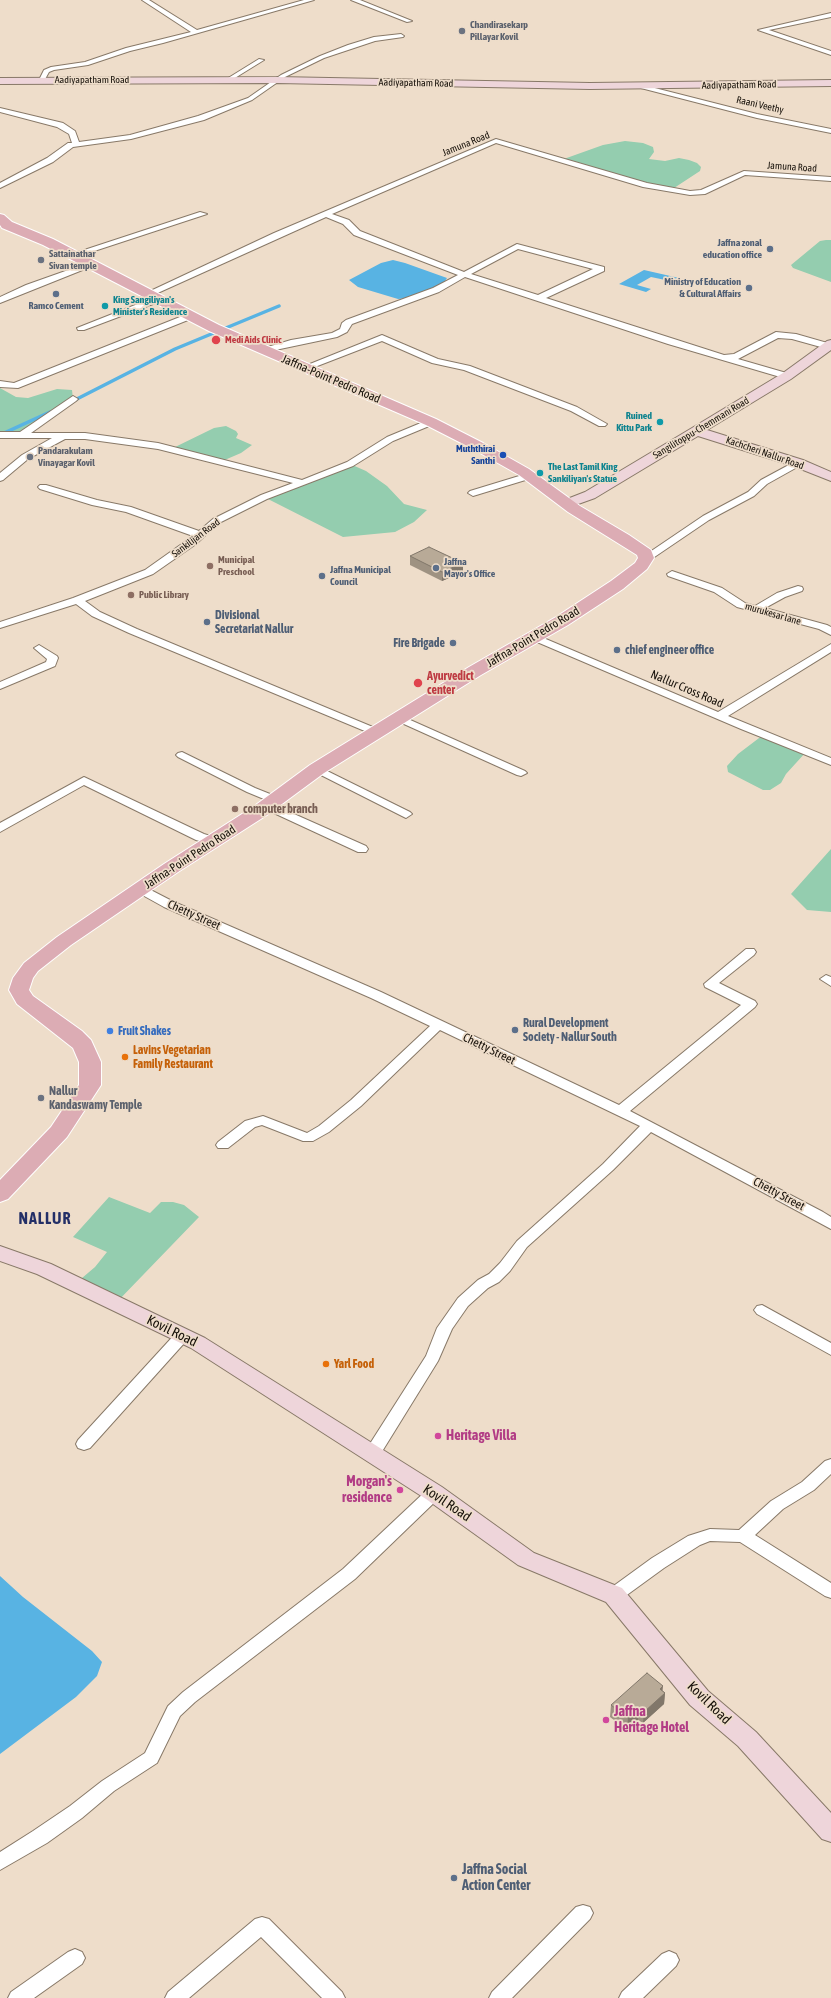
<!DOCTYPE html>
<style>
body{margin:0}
canvas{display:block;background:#eeddca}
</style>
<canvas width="831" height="1998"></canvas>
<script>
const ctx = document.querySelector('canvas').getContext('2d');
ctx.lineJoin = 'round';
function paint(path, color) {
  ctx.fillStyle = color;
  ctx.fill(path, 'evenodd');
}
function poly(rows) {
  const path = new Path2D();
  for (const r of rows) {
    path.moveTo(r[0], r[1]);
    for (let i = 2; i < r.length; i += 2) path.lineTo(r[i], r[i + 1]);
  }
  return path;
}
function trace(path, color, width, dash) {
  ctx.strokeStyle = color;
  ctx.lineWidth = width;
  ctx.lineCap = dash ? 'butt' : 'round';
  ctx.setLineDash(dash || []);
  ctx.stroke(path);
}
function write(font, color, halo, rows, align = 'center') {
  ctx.font = font + ' "Asap Condensed",sans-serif';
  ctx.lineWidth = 3.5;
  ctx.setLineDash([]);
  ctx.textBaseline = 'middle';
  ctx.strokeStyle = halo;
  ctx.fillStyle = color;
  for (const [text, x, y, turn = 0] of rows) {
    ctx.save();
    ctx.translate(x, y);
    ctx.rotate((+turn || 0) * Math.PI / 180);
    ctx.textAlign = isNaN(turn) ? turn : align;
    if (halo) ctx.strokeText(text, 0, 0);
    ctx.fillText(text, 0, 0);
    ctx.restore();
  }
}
const green = poly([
 [625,141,643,143,653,147,654,152,649,159,665,161,679,158,689,160,697,163,701,167,700,171,671,190,561,160,603,145],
 [826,240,831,240,831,282,793,268,791,265,820,241],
 [0,388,16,397,28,398,57,389,72,390,73,399,22,435,0,435],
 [226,426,236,431,238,434,236,438,252,445,241,453,220,462,171,449,214,428],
 [350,464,366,471,387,486,404,504,427,510,414,522,395,532,343,537,264,497],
 [763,735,806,752,786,774,781,783,770,790,763,790,728,772,727,766,738,754],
 [831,849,831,912,807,910,791,894],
 [109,1197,150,1213,161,1202,173,1202,184,1205,199,1217,115,1304,75,1284,95,1267,107,1252,73,1237]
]);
const water = poly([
 [393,260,405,263,447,278,443,284,409,298,398,299,358,287,349,280,381,263],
 [644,270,679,278,675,282,651,277,637,285,651,289,646,292,619,284],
 [0,1576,23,1597,92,1651,102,1662,97,1676,76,1697,0,1754]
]);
const stream = poly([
 [71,402,175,349,279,306],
 [0,435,50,412]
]);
const street = poly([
 [142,0,149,0,197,30,304,0,314,0,163,43,130,51,88,65,54,70,49,72,44,81,40,81,39,80,44,70,51,67,85,62,126,48,191,32,142,0],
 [351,0,360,0,412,21,407,22,351,0],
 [831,13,831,17,769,30,831,51,831,55,758,30,831,13],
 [401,34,404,36,403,37,375,41,324,58,285,77,252,100,204,120,131,139,73,147,53,162,0,188,0,183,47,158,68,143,72,143,69,134,57,127,0,112,0,108,63,123,75,131,79,142,130,135,198,116,248,98,281,75,320,56,348,45,374,37,401,34],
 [259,59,264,60,230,81,225,80,259,59],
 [639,84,757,114,831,129,831,133,757,118,637,87,637,85,639,84],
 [496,139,647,183,690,191,701,190,744,171,831,177,831,181,745,175,705,194,690,195,643,187,496,143,332,214,349,220,360,231,464,272,517,244,604,267,604,271,546,298,724,355,734,354,776,332,796,334,831,344,831,348,828,349,792,339,778,338,738,359,790,374,791,376,787,379,668,344,465,277,439,292,352,324,347,332,337,337,261,353,261,349,291,340,332,333,340,329,342,323,346,320,433,288,458,275,354,235,343,224,326,217,151,296,145,296,144,294,274,233,496,139],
 [518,249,593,269,538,295,471,274,518,249],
 [200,212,207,214,76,257,69,255,200,212],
 [88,263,95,265,0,303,0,297,26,285,88,263],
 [158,296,161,297,161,301,84,330,78,330,77,328,158,296],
 [190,313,193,314,193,318,18,388,0,387,0,381,14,383,190,313],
 [382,335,438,359,470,366,577,407,607,424,605,426,599,426,571,411,464,370,432,363,382,341,307,370,301,370,300,368,382,335],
 [73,396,78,399,76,401,31,433,85,433,158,443,302,480,347,462,387,437,428,420,434,420,434,424,393,441,353,466,267,499,219,523,196,544,153,574,85,601,100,612,137,629,380,730,382,732,380,734,372,734,129,633,92,616,76,604,0,628,0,622,73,598,145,570,193,536,126,512,92,505,40,489,38,487,40,485,46,485,97,500,131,507,199,531,213,519,261,495,293,483,158,449,85,439,65,439,28,459,3,480,0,481,0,473,22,455,52,438,0,438,0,432,20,432,73,396],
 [798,460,803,463,801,465,767,484,754,496,709,520,650,560,646,561,641,558,703,516,748,492,761,480,798,460],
 [529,473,534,476,532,478,473,496,468,493,470,491,529,473],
 [672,571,722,588,745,603,755,606,777,593,798,586,802,587,803,589,802,591,785,597,765,608,827,625,831,627,831,635,819,629,737,607,714,592,668,576,667,574,672,571],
 [534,634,718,712,831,644,831,652,728,716,831,758,831,765,741,729,530,639,529,637,530,635,534,634],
 [39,645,57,656,58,658,55,666,0,689,0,682,46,662,47,659,34,648,39,645],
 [399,715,525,771,527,773,521,776,517,775,395,720,393,718,399,715],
 [182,752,255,788,280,798,282,800,276,804,247,792,178,757,176,755,178,753,182,752],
 [317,766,410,812,412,814,406,818,402,816,313,771,311,769,313,767,317,766],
 [84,777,204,834,217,838,219,841,213,845,196,840,84,785,0,832,0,823,84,777],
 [267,802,366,846,368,849,366,852,358,852,263,808,261,806,263,804,267,802],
 [141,885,172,901,381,992,619,1105,741,1005,705,987,704,984,746,949,754,949,756,952,754,955,719,983,755,1001,757,1004,755,1007,630,1111,823,1212,831,1217,831,1229,651,1132,613,1170,527,1247,510,1271,499,1282,488,1288,468,1306,452,1329,438,1361,378,1458,372,1460,366,1458,364,1454,366,1450,426,1356,437,1328,458,1298,478,1280,489,1274,500,1263,517,1241,603,1164,640,1126,440,1030,361,1106,329,1132,313,1141,303,1141,262,1125,255,1127,228,1148,218,1148,216,1145,218,1142,245,1121,263,1116,307,1133,319,1126,351,1100,430,1026,371,998,164,907,137,892,135,889,141,885],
 [826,975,831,977,831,986,820,979,826,975],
 [762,1305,831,1343,831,1355,757,1314,754,1310,757,1306,762,1305],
 [182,1331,187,1332,190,1336,187,1340,90,1448,84,1450,78,1448,76,1444,78,1440,177,1332,182,1331],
 [831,1459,831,1474,814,1490,783,1509,755,1535,831,1583,831,1598,825,1596,740,1542,710,1541,700,1545,664,1568,620,1600,614,1602,608,1600,606,1595,608,1590,652,1558,688,1536,710,1529,739,1530,771,1501,802,1482,825,1461,831,1459],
 [434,1487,440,1489,442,1493,440,1497,355,1579,195,1702,180,1716,157,1763,114,1791,82,1818,47,1843,0,1870,0,1852,33,1831,70,1806,102,1781,145,1753,168,1706,183,1692,343,1569,428,1489,434,1487],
 [583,1905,590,1907,593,1913,590,1919,512,1998,489,1998,492,1992,576,1907,583,1905],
 [262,1917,269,1919,342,1992,345,1998,322,1998,261,1937,189,1998,165,1998,168,1992,255,1919,262,1917],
 [75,1949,82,1952,85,1958,82,1964,34,1998,8,1998,11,1992,68,1952,75,1949],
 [669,1951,676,1954,679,1960,676,1966,643,1998,619,1998,622,1992,662,1954,669,1951]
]);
const secondary = poly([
 [277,77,590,83,831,80,831,86,590,89,277,83,0,84,0,78,277,77],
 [831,340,831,350,791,379,707,430,803,460,831,472,831,481,793,466,698,436,595,498,567,508,562,507,560,504,562,501,585,492,692,428,783,373,827,341,831,340],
 [0,1246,51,1264,205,1338,442,1487,534,1553,622,1588,708,1691,756,1732,831,1813,831,1842,822,1839,738,1746,690,1705,606,1602,518,1565,426,1499,191,1348,37,1274,0,1261,0,1246]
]);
const primary = poly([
 [0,214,4,215,12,222,53,239,219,325,436,419,483,443,529,469,580,506,629,535,651,550,654,558,647,569,623,589,568,625,481,675,324,773,267,815,178,872,71,945,38,971,33,978,29,990,33,996,82,1031,91,1040,101,1062,101,1085,67,1137,8,1199,0,1202,0,1180,51,1127,79,1085,79,1062,73,1048,17,1004,9,990,13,978,24,963,57,937,164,864,253,807,310,765,469,667,556,617,611,581,635,563,638,558,637,555,568,512,519,475,473,449,426,425,209,331,43,245,2,228,0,225,0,214]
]);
const wall = poly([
 [410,556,463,563,463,572,442,581,410,565],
 [663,1691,665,1693,664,1704,643,1723,638,1720,627,1730,610,1717,611,1705]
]);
const shadedWall = poly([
 [463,563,463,572,442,581,442,572],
 [663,1686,662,1696,665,1693,664,1704,643,1723,644,1712,660,1689],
 [639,1708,638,1720,627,1730,628,1718]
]);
const building = poly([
 [429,547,463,563,442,572,410,556,429,547],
 [647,1673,663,1686,660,1689,665,1693,644,1712,639,1708,628,1718,611,1705,647,1673]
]);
const markers = [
 [462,31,4,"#6b7280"],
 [770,249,4,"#5c6f8a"],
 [41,260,4,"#6b7280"],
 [749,288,4,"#5c6f8a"],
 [56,294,4,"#5c6f8a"],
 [105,306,4,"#0f9aa8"],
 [216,340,5,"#e0444e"],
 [660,422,4,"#0f9aa8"],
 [503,455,4,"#1a4fb4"],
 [30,457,4,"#6b7280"],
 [540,473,4,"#0f9aa8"],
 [210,566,4,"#8d6e63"],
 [436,568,4,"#5c6f8a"],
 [322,576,4,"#5c6f8a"],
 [131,595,4,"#8d6e63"],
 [207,622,4,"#5c6f8a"],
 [453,643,4,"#5c6f8a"],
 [617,650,4,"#5c6f8a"],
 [418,683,5,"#e0444e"],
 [235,809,4,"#8d6e63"],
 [515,1030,4,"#5c6f8a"],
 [110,1031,4,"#3f7fe0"],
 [125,1057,4,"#e8710a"],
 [41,1098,4,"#6b7280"],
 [326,1364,4,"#e8710a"],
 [438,1436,4,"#d1479c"],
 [400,1490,4,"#d1479c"],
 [606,1720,4,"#d1479c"],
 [454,1878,4,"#5c6f8a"]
];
const farWorshipnames = [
 ["Chandirasekarp",470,25],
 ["Pillayar Kovil",470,37],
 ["Sattainathar",49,254],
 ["Sivan temple",49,266],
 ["Pandarakulam",38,451],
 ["Vinayagar Kovil",38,463]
];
const farStreetnames = [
 ["Aadiyapatham Road",92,80],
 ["Aadiyapatham Road",416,83,1],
 ["Aadiyapatham Road",739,85,-1],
 ["Raani Veethy",760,105,13],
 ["Jamuna Road",466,144,-22],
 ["Jamuna Road",792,167,4],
 ["Sangilitoppu-Chemmani Road",701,428,-31],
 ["Kachcheri Nallur Road",765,453,19],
 ["Sankilijan Road",196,538,-37],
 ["murukesar lane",773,614,16]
];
const farServicenames = [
 ["Jaffna zonal",762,243],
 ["education office",762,255],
 ["Ministry of Education",741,282],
 ["& Cultural Affairs",741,294],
 ["Ramco Cement",56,306,"center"],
 ["Jaffna",444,562,"left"],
 ["Mayor's Office",444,574,"left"],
 ["Jaffna Municipal",330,570,"left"],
 ["Council",330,582,"left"]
];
const farCulturenames = [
 ["King Sangiliyan's",113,300],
 ["Minister's Residence",113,312],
 ["Ruined",652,416,"right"],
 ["Kittu Park",652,428,"right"],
 ["The Last Tamil King",548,467],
 ["Sankiliyan's Statue",548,479]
];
const farHealthnames = [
 ["Medi Aids Clinic",225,340]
];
const farTransitnames = [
 ["Muththirai",495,449],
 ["Santhi",495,461]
];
const farEducationnames = [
 ["Municipal",218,560],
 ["Preschool",218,572],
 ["Public Library",139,595]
];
const streetNames = [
 ["Jaffna-Point Pedro Road",331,379,23],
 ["Jaffna-Point Pedro Road",533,637,-31],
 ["Nallur Cross Road",687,689,23],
 ["Jaffna-Point Pedro Road",190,857,-33],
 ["Chetty Street",194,915,24],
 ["Chetty Street",489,1049,26],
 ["Chetty Street",779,1194,28]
];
const serviceNames = [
 ["Divisional",215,615],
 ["Secretariat Nallur",215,629],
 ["Fire Brigade",445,643,"right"],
 ["chief engineer office",625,650],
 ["Rural Development",523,1023],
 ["Society - Nallur South",523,1037]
];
const healthNames = [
 ["Ayurvedict",427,676],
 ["center",427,690]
];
const educationNames = [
 ["computer branch",243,809]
];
const shopNames = [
 ["Fruit Shakes",118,1031]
];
const foodNames = [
 ["Lavins Vegetarian",133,1050],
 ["Family Restaurant",133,1064],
 ["Yarl Food",334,1364]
];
const worshipNames = [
 ["Nallur",49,1091],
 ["Kandaswamy Temple",49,1105]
];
const nearStreetnames = [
 ["Kovil Road",172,1331,26],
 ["Kovil Road",447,1503,34],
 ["Kovil Road",709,1703,44]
];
const nearHotelnames = [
 ["Heritage Villa",446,1436],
 ["Morgan's",392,1482,"right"],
 ["residence",392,1498,"right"],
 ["Jaffna",614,1712],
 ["Heritage Hotel",614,1728]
];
const nearServicenames = [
 ["Jaffna Social",462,1870],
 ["Action Center",462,1886]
];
const districtNames = [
 ["NALLUR",45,1219]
];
paint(green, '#94cdaf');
paint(water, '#58b3e3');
trace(stream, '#58b3e3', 3.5);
trace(street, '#887968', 2);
trace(secondary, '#887968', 2);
trace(primary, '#fff', 2);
paint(street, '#fff');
paint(secondary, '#eed5da');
paint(primary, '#dcacb4');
paint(wall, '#9e9282');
paint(shadedWall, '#81776a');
paint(building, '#b8aa97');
trace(building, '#81776a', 1);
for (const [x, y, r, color] of markers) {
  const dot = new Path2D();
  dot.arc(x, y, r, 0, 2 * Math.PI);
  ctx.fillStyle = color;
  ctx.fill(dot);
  trace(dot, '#eeddca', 1.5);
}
write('bold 10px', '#5b616d', '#eeddca', farWorshipnames, 'left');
write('10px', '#161009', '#eeddca', farStreetnames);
write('bold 10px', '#4e5e75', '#eeddca', farServicenames, 'right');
write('bold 10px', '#0d838f', '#eeddca', farCulturenames, 'left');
write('bold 10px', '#be3a42', '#eeddca', farHealthnames, 'left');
write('bold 10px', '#164399', '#eeddca', farTransitnames, 'right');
write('bold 10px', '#785e54', '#eeddca', farEducationnames, 'left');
write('12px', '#161009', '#eeddca', streetNames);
write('bold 12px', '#4e5e75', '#eeddca', serviceNames, 'left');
write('bold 12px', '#be3a42', '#eeddca', healthNames, 'left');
write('bold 12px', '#785e54', '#eeddca', educationNames, 'left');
write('bold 12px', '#366cbe', '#eeddca', shopNames, 'left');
write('bold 12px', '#c56008', '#eeddca', foodNames, 'left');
write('bold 12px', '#5b616d', '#eeddca', worshipNames, 'left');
write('14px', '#161009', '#eeddca', nearStreetnames);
write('bold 14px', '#b23c85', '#eeddca', nearHotelnames, 'left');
write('bold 14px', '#4e5e75', '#eeddca', nearServicenames, 'left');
ctx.letterSpacing = '1px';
write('bold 16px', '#232f67', '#eeddca', districtNames);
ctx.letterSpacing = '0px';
</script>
